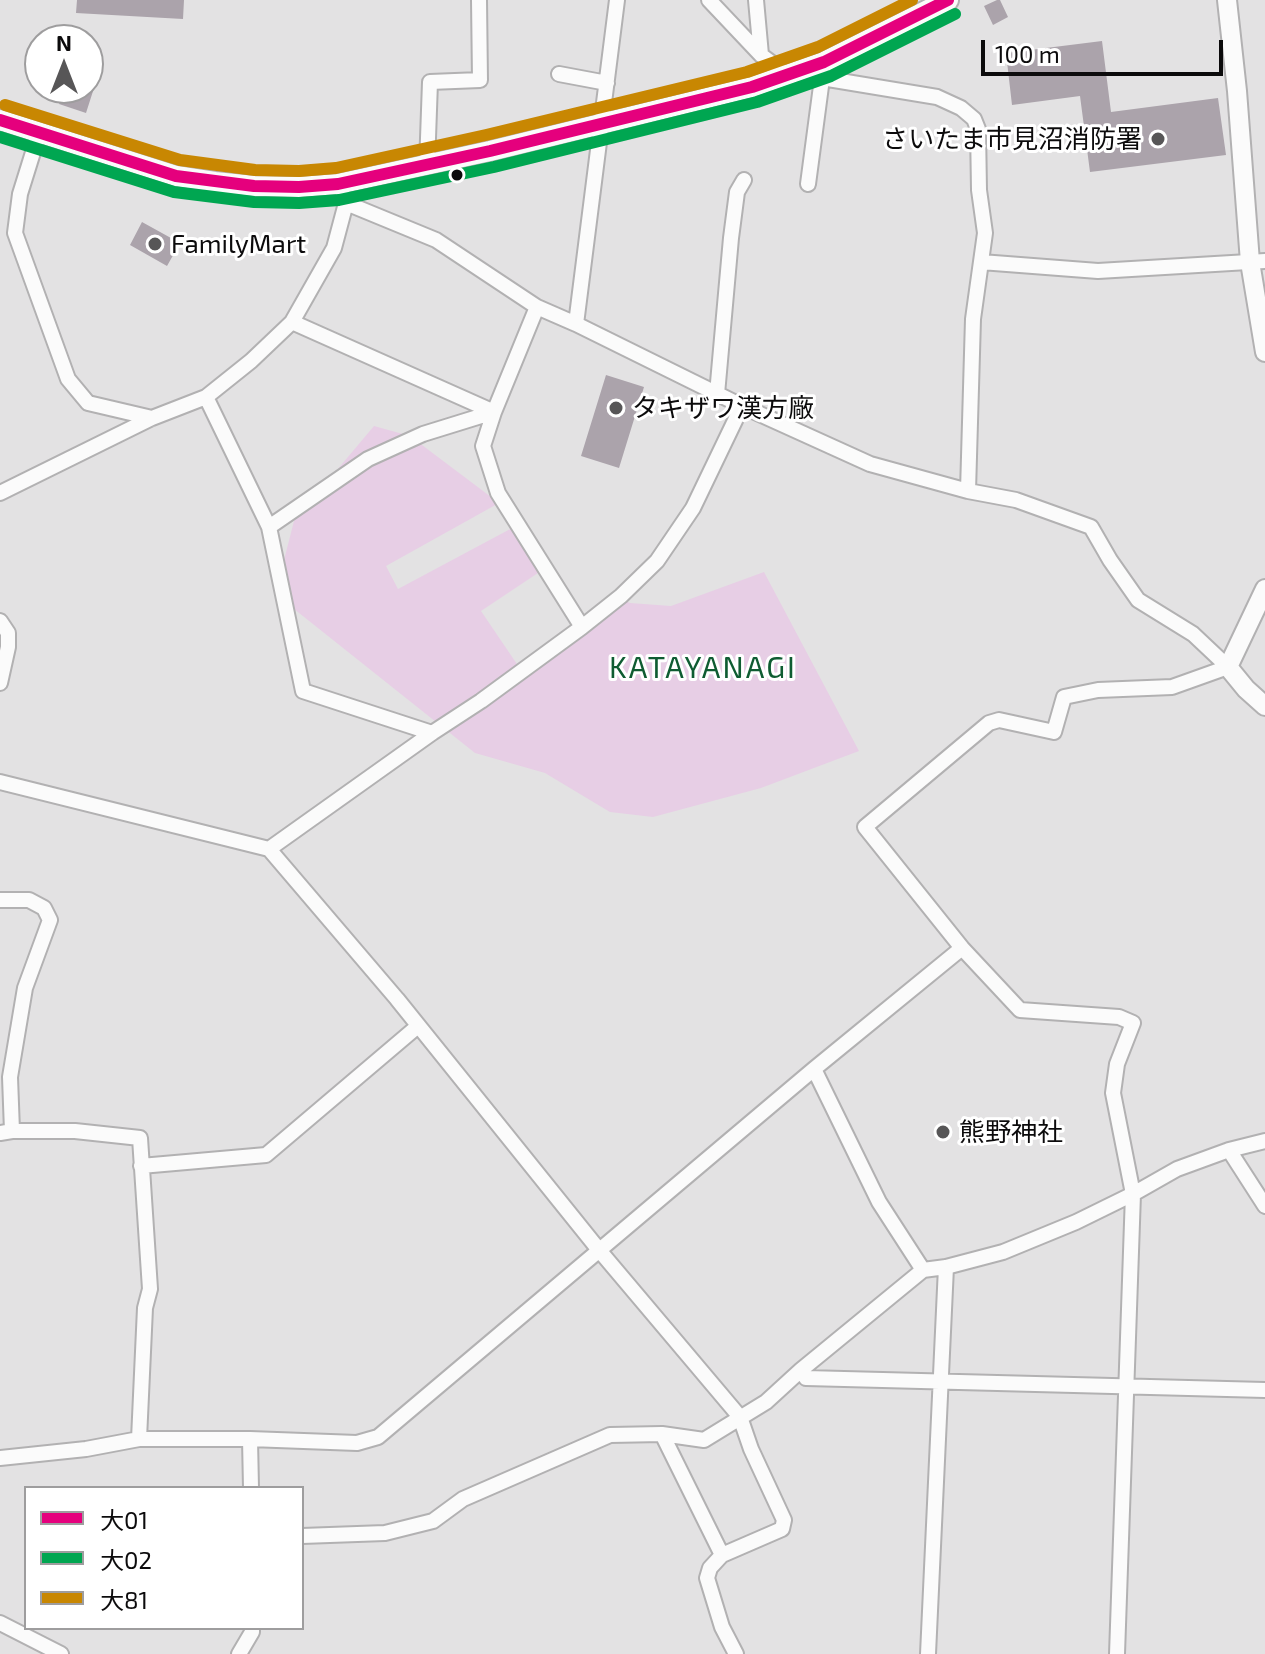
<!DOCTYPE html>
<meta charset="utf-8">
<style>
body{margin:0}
#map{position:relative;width:1265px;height:1654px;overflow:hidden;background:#e3e2e3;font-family:"Exo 2","Noto Sans JP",sans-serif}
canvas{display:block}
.legend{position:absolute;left:24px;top:1486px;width:280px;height:144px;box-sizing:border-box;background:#fff;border:2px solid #9e9d9e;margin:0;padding:10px 14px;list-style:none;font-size:24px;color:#0c0b0c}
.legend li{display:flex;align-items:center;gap:16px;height:40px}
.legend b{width:40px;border:2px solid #9e9d9e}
.north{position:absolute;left:24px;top:24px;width:80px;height:80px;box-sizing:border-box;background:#fff;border:2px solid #9e9d9e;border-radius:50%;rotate:0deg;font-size:22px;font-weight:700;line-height:32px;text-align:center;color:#0c0b0c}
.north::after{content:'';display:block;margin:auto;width:28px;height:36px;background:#575657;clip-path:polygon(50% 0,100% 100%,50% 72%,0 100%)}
.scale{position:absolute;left:981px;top:40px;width:242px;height:36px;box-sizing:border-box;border:4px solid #0c0b0c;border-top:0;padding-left:10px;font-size:24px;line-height:28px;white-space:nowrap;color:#0c0b0c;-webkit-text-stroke:6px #fff;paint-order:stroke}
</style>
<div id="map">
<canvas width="1265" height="1654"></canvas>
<ul class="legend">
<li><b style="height:10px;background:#e5007d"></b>大01</li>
<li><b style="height:10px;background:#00a651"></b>大02</li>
<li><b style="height:10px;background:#c88702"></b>大81</li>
</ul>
<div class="north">N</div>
<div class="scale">100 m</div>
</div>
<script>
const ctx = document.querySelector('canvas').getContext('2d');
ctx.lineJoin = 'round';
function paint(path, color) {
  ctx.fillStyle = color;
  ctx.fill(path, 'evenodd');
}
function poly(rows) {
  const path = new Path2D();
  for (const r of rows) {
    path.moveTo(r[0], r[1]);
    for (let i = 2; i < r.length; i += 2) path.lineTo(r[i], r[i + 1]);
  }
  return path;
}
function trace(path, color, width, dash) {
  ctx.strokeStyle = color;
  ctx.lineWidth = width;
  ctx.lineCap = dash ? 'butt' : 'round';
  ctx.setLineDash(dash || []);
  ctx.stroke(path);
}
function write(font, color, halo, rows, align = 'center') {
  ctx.font = font + ' "Exo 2","Noto Sans JP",sans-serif';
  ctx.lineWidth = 6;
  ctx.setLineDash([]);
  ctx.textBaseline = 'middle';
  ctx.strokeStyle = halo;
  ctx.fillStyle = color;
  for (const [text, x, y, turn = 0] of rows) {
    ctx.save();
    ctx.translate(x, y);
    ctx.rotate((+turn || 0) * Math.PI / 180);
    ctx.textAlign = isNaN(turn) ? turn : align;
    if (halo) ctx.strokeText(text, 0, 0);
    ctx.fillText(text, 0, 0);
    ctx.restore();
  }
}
const green = poly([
 [374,426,410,436,499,503,386,566,398,589,514,527,541,571,481,611,523,673,621,599,630,603,671,606,764,572,859,751,761,788,653,817,610,812,545,773,475,753,279,597,283,564,294,521]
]);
const building = poly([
 [77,0,184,0,183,19,76,13],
 [997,0,1000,0,1008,17,993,25,984,6],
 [1102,41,1111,112,1218,98,1226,155,1090,172,1080,96,1012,105,1006,53],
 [65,88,94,88,86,113,59,104],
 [142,222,180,243,167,266,130,245],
 [606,375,644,387,619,468,581,456]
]);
const minor = poly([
 [709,0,761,55,788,75],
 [756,0,761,55],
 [559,74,607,83],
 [822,78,937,97,961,108,974,119,978,129,979,190,985,233,973,319,968,491],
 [39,133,20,194,15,233,68,379,88,403,152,418],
 [427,166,430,82,480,80,479,0],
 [808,184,823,71],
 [346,203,436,240,537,307,576,324,742,406,870,464,968,491,1016,500,1091,527,1110,560,1138,600,1193,634,1228,667,1172,687,1098,690,1064,697,1054,732,999,720,989,723,865,827,962,948,1020,1010,1119,1017,1133,1023,1117,1064,1113,1093,1133,1194,1117,1654],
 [981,262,1098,271,1265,261],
 [292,322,494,412,483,446,498,493,582,627],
 [576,324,617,0],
 [717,394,731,238,737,192,744,180],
 [206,397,269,527,303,691,432,733],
 [0,493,152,418,206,397,251,361,292,322,334,248,346,203,343,195],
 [269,527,368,459,423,434,494,412,537,307],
 [0,621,8,633,8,647,0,683],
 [0,782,269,849,397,999,599,1250,740,1417,751,1449,784,1520,782,1529,722,1555,710,1568,707,1578,722,1627,736,1654],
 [269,849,432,733,481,701,582,627,621,596,657,561,693,508,742,406],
 [0,900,29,900,44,908,50,920,25,988,10,1077,12,1131],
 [814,1069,879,1202,923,1270],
 [0,1133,12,1131,75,1131,140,1138,150,1289,145,1308,139,1439],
 [1229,1150,1265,1206],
 [141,1166,266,1155,418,1026],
 [801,1370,806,1378,1265,1390],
 [662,1434,722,1555],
 [250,1439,251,1488],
 [0,1458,86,1449,139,1439,250,1439,357,1443,378,1437,814,1069,962,948],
 [302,1536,385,1533,433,1521,463,1499,610,1435,662,1434,704,1440,766,1402,801,1370,923,1270,946,1267,1003,1252,1076,1222,1133,1194,1177,1169,1229,1150,1265,1141],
 [0,1623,61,1654],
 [239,1654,252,1632,252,1628],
 [928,1654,946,1267]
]);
const tertiary = poly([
 [1227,0,1237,91,1250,262,1265,352],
 [1265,589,1228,667,1246,689,1265,706]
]);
const secondary = poly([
 [0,120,176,176,215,182,254,186,299,187,338,184,490,151,752,87,824,62,948,0]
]);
const bus1 = poly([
 [0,120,176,176,254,186,299,187,338,184,490,151,752,87,824,62,948,0]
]);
const bus2 = poly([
 [0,137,174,192,254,202,299,203,339,200,494,167,757,102,831,76,955,14]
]);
const bus3 = poly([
 [5,105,180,160,255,170,299,171,336,168,486,135,747,72,818,47,912,0]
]);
const markers = [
 [1158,139,8,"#575657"],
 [457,175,7,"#0c0b0c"],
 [155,244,8,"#575657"],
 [616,408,8,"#575657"],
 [943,1132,8,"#575657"]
];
const poiNames = [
 ["さいたま市見沼消防署",1142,139,"right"],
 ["FamilyMart",171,244],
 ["タキザワ漢方廠",632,408],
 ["熊野神社",959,1132]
];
const quarterNames = [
 ["KATAYANAGI",703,668]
];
paint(green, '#e7cee5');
paint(building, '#aba3ab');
trace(minor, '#b2b1b2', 18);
trace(tertiary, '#b2b1b2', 22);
trace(secondary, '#b2b1b2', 24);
trace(minor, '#fbfbfb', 14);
trace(tertiary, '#fbfbfb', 18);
trace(secondary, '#fbfbfb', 20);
trace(bus1, '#e5007d', 12);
trace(bus2, '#00a651', 12);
trace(bus3, '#c88702', 12);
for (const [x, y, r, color] of markers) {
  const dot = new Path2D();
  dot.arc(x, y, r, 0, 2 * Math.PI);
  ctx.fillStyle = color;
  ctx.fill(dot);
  trace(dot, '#fff', 3);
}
write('26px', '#0c0b0c', '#fff', poiNames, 'left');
ctx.letterSpacing = '2px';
write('30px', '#0f5c32', '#fff', quarterNames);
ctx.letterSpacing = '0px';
</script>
